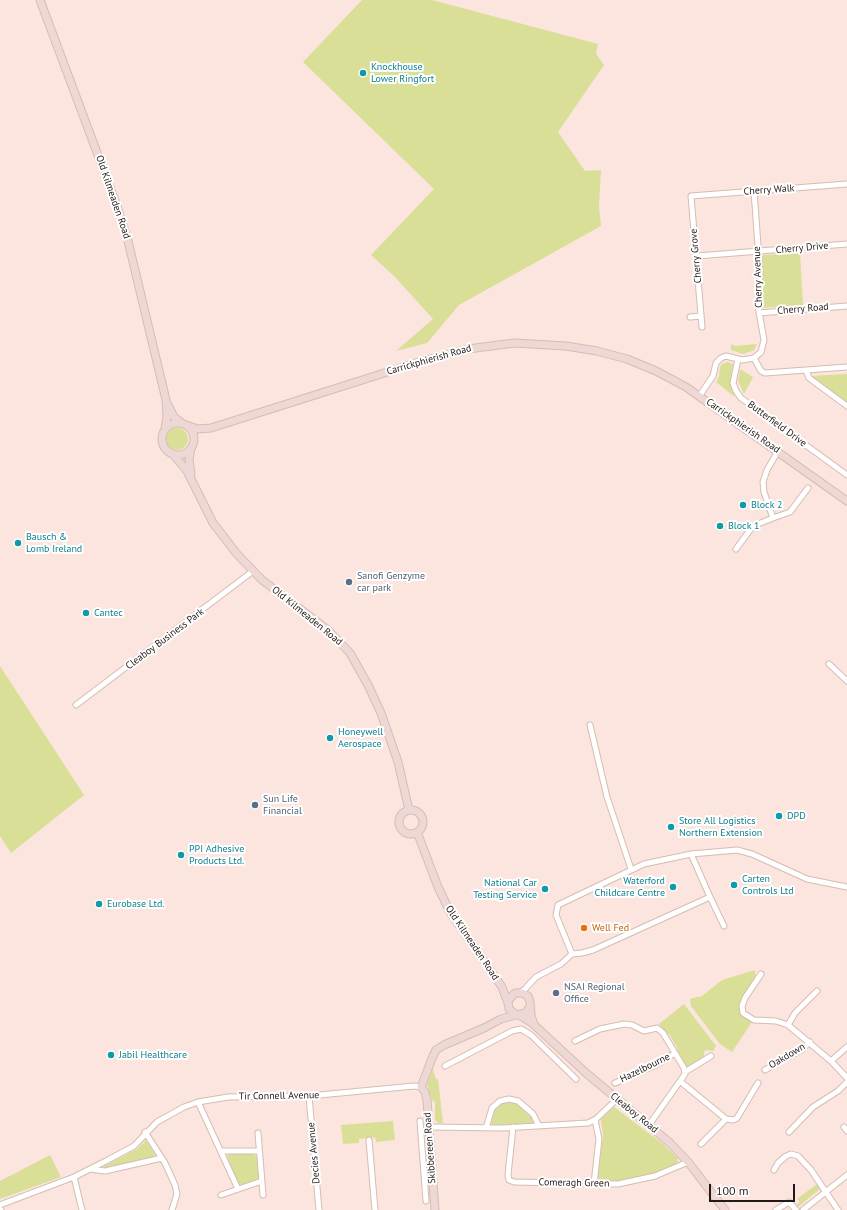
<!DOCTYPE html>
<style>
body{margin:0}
#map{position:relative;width:847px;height:1210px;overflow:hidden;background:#fbe5de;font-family:"PT Sans",sans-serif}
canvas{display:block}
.scale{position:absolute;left:709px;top:1184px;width:86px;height:18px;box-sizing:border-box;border:2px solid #231916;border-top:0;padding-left:5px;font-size:12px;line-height:14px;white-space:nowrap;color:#231916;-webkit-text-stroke:3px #fff;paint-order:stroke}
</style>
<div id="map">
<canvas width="847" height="1210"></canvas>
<div class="scale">100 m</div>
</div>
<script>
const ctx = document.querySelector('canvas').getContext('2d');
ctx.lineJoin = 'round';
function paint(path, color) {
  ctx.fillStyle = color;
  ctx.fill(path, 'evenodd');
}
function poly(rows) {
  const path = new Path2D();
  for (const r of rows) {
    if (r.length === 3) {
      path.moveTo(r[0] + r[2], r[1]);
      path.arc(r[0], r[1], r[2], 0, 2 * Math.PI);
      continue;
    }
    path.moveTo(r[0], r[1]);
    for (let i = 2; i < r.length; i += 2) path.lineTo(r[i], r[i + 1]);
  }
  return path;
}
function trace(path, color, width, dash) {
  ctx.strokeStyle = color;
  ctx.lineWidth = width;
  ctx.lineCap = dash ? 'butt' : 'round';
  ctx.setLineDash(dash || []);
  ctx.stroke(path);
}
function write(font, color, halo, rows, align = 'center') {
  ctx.font = font + ' "PT Sans",sans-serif';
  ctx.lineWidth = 4;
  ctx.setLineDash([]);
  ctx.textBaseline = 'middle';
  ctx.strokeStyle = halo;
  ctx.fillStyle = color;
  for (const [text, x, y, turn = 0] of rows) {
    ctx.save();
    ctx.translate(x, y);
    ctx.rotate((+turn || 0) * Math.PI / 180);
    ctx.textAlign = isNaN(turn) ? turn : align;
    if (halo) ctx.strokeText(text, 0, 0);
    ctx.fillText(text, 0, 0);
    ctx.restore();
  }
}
const green = poly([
 [362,0,432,0,598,44,596,54,604,65,558,132,585,171,601,170,599,206,601,226,459,305,427,343,396,351,433,319,395,277,371,255,434,189,303,62],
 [800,253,803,305,761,308,762,255],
 [731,344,735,346,757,344,754,350,743,354,731,350],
 [728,362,733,364,730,383,735,397,716,382,719,376,720,367,722,364],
 [740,369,753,377,744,394,738,381],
 [847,374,847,402,811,376],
 [177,439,11],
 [0,666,84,795,11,853,0,836],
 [755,970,756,980,744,994,739,1012,743,1017,752,1022,732,1052,720,1044,691,1006,690,999,702,996,722,980],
 [684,1004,716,1046,713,1051,706,1050,704,1052,704,1058,687,1068,676,1050,678,1049,669,1034,667,1034,659,1024],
 [435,1063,433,1070,436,1079,438,1079,443,1123,438,1123,435,1120,435,1102,432,1100,427,1084],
 [510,1101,516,1103,532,1118,533,1124,491,1125,495,1108,505,1102],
 [614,1107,663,1144,678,1158,677,1163,672,1167,653,1174,621,1181,606,1182,599,1180,598,1176,603,1136,601,1119],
 [393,1121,395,1140,376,1142,375,1137,359,1139,359,1143,343,1144,341,1125],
 [146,1140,155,1155,151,1158,104,1168,104,1166,137,1149],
 [229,1153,254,1154,257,1157,259,1178,242,1185,238,1183,227,1157],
 [50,1155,61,1177,0,1199,0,1181],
 [817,1184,820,1189,798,1207,796,1205,800,1202,797,1199]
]);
const street = poly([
 [754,191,760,273,758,306,764,340,761,352,754,358],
 [697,256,847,244],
 [759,313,847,306],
 [690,317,701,316],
 [702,327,691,196,847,184],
 [738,359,733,383,736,391,741,398,847,475],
 [806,370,809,378,847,406],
 [700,395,713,376,716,363,721,358,726,356,742,360,754,358,761,371,765,373,847,367],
 [773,518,790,512,808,488],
 [736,549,753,526,773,518,764,492,763,482,767,470,778,451],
 [829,664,847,681],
 [76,705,253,571],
 [590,725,607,797,631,869],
 [710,897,724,926],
 [572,954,582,953,593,950,710,897,691,854],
 [761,974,745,998,742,1006,743,1013,754,1020,776,1021,788,1025,831,1061,847,1078],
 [519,993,525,989,536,977,561,964,572,954,556,915,558,905,644,864,691,854,737,850,752,854,807,879,847,887],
 [788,1025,795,1013,817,991],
 [575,1041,600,1029,624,1024,632,1025,644,1031,657,1028,663,1033,684,1068,685,1074,649,1125],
 [831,1061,847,1047],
 [445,1066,512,1031,521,1029,531,1035,576,1079],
 [765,1070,801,1050,810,1042],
 [685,1072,711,1056],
 [681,1082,726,1119],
 [615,1083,656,1065,675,1053],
 [309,1096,319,1210],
 [198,1102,238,1189],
 [420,1121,426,1201],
 [429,1127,503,1128,588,1123,596,1119,617,1099],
 [513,1127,508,1175,509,1180,514,1182,618,1184,655,1176,688,1162],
 [844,1127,847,1131],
 [486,1128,492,1108,500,1101,509,1099,518,1101,533,1114,539,1126],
 [145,1132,165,1163,175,1185,177,1194,172,1210],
 [789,1132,813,1107,838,1091,847,1082],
 [258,1133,263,1195],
 [369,1140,375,1210],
 [701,1144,726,1119,733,1120,737,1118,758,1083],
 [221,1151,259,1151],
 [90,1169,105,1171,162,1158],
 [774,1170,778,1163,786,1156,791,1154,798,1156,811,1170,838,1210],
 [74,1177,82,1210],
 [594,1184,599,1139,595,1120],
 [221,1195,262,1181],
 [0,1205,74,1177,106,1161,134,1146,157,1122,184,1107,198,1102,228,1097,309,1096,414,1086,421,1087],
 [0,1209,1,1210],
 [776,1210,789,1202,796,1210],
 [803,1210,847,1175]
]);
const secondary = poly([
 [40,0,117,206,128,241,166,400,167,416,165,429],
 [168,405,174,417,182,423],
 [178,439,16],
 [186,425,198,429,211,428,419,362,468,349,514,343,566,346,597,351,627,359,656,371,686,387,847,501],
 [191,448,189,460,191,474],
 [173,454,187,471,213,523,237,554,262,580,328,630,350,653,368,685,381,713,398,762,409,810],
 [411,822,12],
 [417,832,438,887,450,912,502,987,508,1003],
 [530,1006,526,1013,517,1015,509,1009,508,1001,515,993,522,993,528,996,530,1002,531,1015,534,1025],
 [519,1015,532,1023,586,1073,670,1143,688,1162,725,1210],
 [435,1210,427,1100,425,1092,421,1087,433,1056,436,1050,444,1045,484,1028,501,1019,516,1015]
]);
const markers = [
 [363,73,4,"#0f9aa8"],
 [743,505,4,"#0f9aa8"],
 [720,526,4,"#0f9aa8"],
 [18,543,4,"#0f9aa8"],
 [349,582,4,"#5c6f8a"],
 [86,613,4,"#0f9aa8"],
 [330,738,4,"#0f9aa8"],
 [255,805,4,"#5c6f8a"],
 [779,816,4,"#0f9aa8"],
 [671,827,4,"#0f9aa8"],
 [181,855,4,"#0f9aa8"],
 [734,885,4,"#0f9aa8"],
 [673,887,4,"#0f9aa8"],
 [545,889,4,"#0f9aa8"],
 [99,904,4,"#0f9aa8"],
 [584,928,4,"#e8710a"],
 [556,993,4,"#5c6f8a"],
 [111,1055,4,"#0f9aa8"]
];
const cultureNames = [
 ["Knockhouse",371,67],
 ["Lower Ringfort",371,79],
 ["Block 2",751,505],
 ["Block 1",728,526],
 ["Bausch &",26,537],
 ["Lomb Ireland",26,549],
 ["Cantec",94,613],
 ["Honeywell",338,732],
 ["Aerospace",338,744],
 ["DPD",787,816],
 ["Store All Logistics",679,821],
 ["Northern Extension",679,833],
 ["PPI Adhesive",189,849],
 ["Products Ltd.",189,861],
 ["Carten",742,879],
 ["Controls Ltd",742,891],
 ["Waterford",665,881,"right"],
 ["Childcare Centre",665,893,"right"],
 ["National Car",537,883,"right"],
 ["Testing Service",537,895,"right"],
 ["Eurobase Ltd.",107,904],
 ["Jabil Healthcare",119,1055]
];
const streetNames = [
 ["Cherry Walk",769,190,-4],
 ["Old Kilmeaden Road",113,197,71],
 ["Cherry Drive",802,248,-5],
 ["Cherry Grove",696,256,-95],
 ["Cherry Avenue",758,277,-92],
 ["Cherry Road",803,309,-5],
 ["Carrickphierish Road",429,360,-16],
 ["Butterfield Drive",777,424,36],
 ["Carrickphierish Road",743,426,35],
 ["Old Kilmeaden Road",307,616,39],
 ["Cleaboy Business Park",165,639,-37],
 ["Old Kilmeaden Road",472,943,56],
 ["Oakdown",787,1056,-31],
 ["Hazelbourne",645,1068,-26],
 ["Tir Connell Avenue",279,1096,-1],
 ["Cleaboy Road",634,1113,39],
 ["Skibbereen Road",430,1148,-94],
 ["Decies Avenue",314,1153,-95],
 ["Comeragh Green",574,1183,1]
];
const serviceNames = [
 ["Sanofi Genzyme",357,576],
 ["car park",357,588],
 ["Sun Life",263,799],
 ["Financial",263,811],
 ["NSAI Regional",564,987],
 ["Office",564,999]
];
const foodNames = [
 ["Well Fed",592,928]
];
paint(green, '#d9df96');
trace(street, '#d6bcb2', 7);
trace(secondary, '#d6bcb2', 9);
trace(street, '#fff', 5);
trace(secondary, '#eed8d6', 7);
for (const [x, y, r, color] of markers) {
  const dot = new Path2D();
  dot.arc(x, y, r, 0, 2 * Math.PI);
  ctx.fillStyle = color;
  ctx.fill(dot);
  trace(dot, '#fff', 1.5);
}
write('10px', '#0d838f', '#fff', cultureNames, 'left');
write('10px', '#231916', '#fff', streetNames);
write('10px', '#4e5e75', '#fff', serviceNames, 'left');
write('10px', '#c56008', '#fff', foodNames, 'left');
</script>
